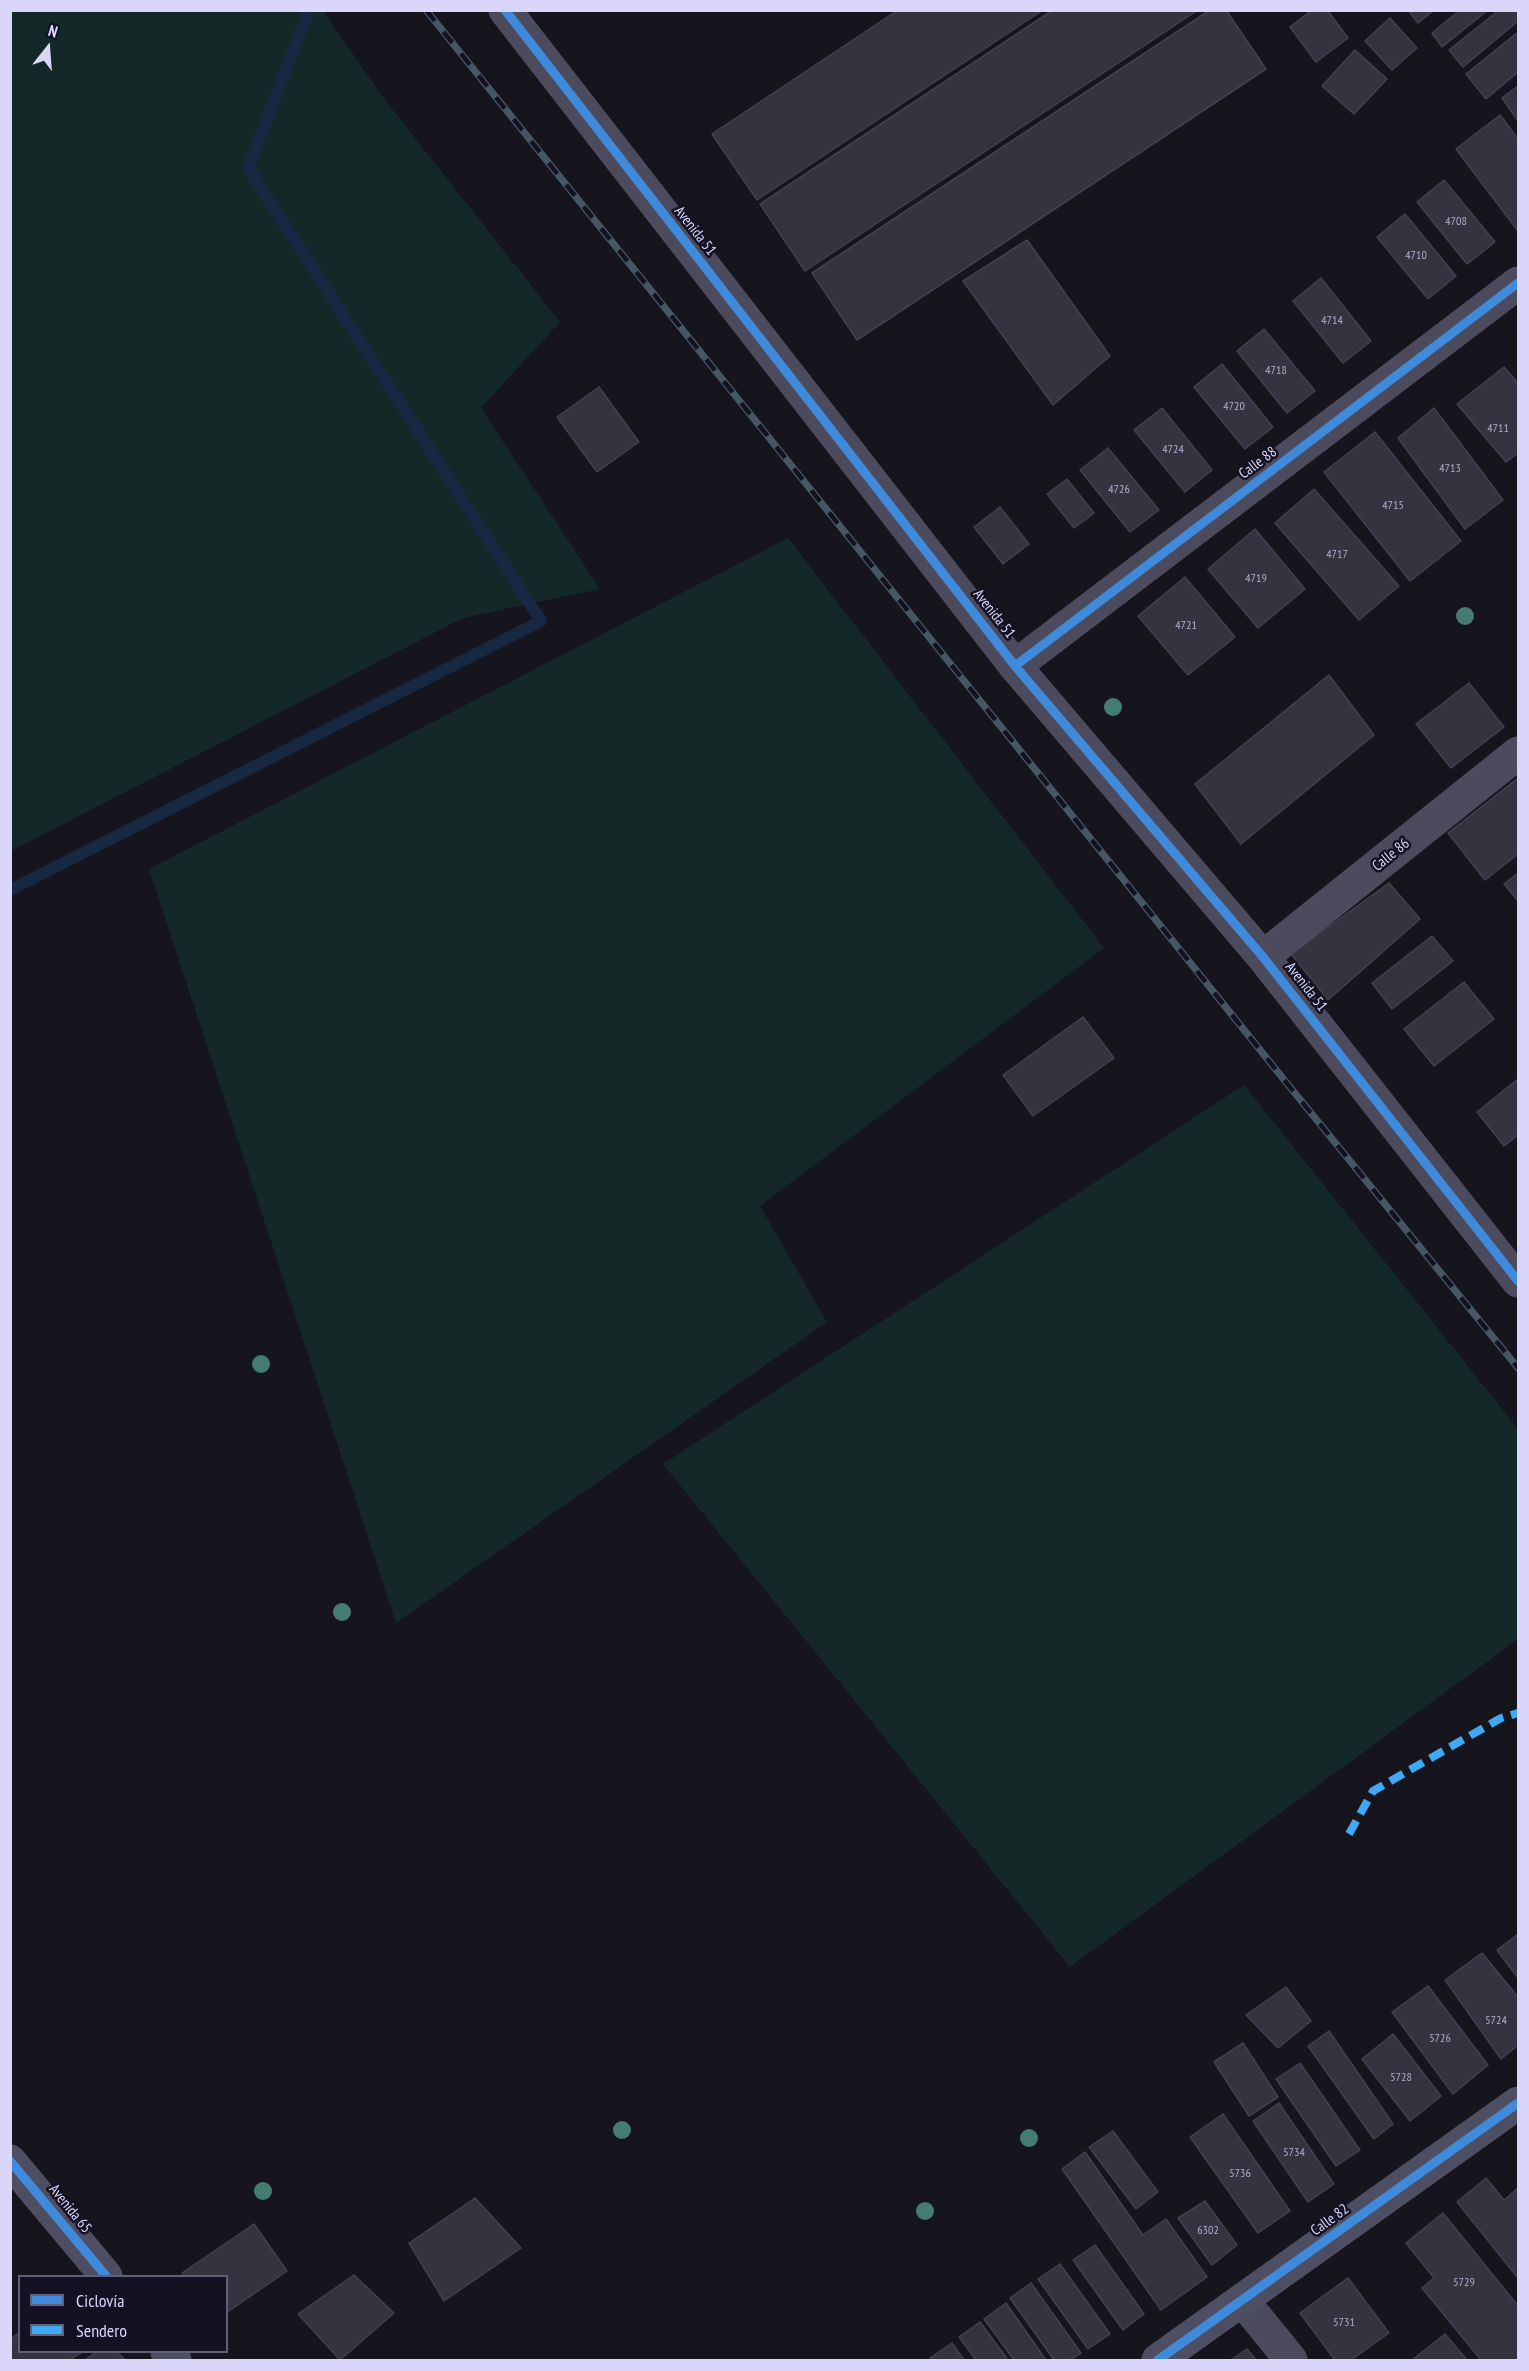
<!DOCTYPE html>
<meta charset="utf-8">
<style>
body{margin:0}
#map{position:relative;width:1529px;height:2371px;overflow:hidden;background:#16151e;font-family:"PT Sans Narrow",sans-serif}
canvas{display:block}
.frame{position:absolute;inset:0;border:12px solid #d9d6fa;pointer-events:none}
.legend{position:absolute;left:18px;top:2275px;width:210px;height:78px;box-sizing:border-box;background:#131122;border:2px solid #626078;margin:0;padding:8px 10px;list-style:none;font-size:18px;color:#d9d6fa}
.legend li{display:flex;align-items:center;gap:12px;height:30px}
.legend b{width:30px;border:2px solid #626078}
.north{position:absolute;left:18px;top:18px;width:60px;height:60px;-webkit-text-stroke:4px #131122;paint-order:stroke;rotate:17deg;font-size:16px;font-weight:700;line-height:24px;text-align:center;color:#d9d6fa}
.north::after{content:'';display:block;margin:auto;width:21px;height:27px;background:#d9d6fa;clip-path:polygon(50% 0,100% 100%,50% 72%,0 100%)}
</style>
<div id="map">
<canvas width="1529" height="2371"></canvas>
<div class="frame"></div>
<ul class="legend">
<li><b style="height:8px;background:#408adc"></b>Ciclovía</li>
<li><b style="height:8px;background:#3fa9f5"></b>Sendero</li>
</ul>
<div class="north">N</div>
</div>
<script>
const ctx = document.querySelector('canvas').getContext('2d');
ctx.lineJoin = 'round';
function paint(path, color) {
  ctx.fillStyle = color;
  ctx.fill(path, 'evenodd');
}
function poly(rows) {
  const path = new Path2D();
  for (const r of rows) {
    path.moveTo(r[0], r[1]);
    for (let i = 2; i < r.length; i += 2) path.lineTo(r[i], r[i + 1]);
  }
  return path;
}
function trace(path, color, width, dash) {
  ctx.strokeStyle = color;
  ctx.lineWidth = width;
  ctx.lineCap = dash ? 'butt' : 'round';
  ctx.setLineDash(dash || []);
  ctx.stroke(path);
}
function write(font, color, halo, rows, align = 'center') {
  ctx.font = font + ' "PT Sans Narrow",sans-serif';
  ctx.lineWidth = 5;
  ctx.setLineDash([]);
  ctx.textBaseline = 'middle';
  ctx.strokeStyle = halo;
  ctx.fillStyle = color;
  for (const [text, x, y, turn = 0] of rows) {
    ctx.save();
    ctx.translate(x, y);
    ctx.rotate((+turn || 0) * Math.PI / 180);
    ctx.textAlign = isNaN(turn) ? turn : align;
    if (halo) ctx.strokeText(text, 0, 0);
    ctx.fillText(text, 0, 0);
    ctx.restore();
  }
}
const green = poly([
 [11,10,323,11,382,96,560,322,481,408,600,589,463,618,11,851],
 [788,538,1104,948,760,1206,827,1322,396,1623,149,869],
 [1244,1085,1518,1429,1518,1639,1070,1967,663,1464]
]);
const stream = poly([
 [10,890,541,621,248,168,309,10]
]);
const building = poly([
 [898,10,1043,10,757,200,712,134,898,10],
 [1053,10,1198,10,805,271,760,204,1053,10],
 [1210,10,1226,10,1266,69,857,340,812,273,1210,10],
 [1312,10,1327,10,1348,38,1316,62,1290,27,1312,10],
 [1408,10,1434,10,1418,23,1408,10],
 [1460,10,1488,10,1442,47,1432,33,1460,10],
 [1499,10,1518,10,1518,21,1463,67,1449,50,1499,10],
 [1390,18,1417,48,1392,70,1365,41,1390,18],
 [1518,32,1518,72,1486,99,1466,74,1518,32],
 [1355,50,1387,79,1354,114,1322,86,1355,50],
 [1518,86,1518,121,1502,98,1518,86],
 [1500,115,1518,139,1518,231,1456,149,1500,115],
 [1444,180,1495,242,1467,264,1417,202,1444,180],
 [1405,214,1456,276,1428,299,1377,237,1405,214],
 [1027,240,1110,356,1053,405,963,281,1027,240],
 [1321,278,1371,341,1343,363,1293,301,1321,278],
 [1264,329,1315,391,1287,413,1237,351,1264,329],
 [1222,364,1273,427,1245,449,1194,387,1222,364],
 [1504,367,1518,383,1518,453,1506,462,1457,404,1504,367],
 [599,387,639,442,597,472,557,417,599,387],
 [1162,408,1212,470,1185,492,1134,430,1162,408],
 [1434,408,1503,500,1465,529,1398,438,1434,408],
 [1375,432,1461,541,1410,581,1324,472,1375,432],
 [1108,448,1159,510,1130,532,1080,470,1108,448],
 [1067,479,1094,513,1074,528,1047,494,1067,479],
 [1314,489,1399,586,1359,620,1275,523,1314,489],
 [1000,507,1029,544,1003,564,974,527,1000,507],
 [1255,529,1305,589,1258,628,1208,569,1255,529],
 [1185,577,1235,637,1188,675,1138,616,1185,577],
 [1329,675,1374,735,1241,844,1195,784,1329,675],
 [1469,683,1504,727,1451,768,1416,724,1469,683],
 [1518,778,1518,854,1485,880,1448,833,1518,778],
 [1518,873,1518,901,1504,884,1518,873],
 [1389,883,1420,919,1328,1000,1291,954,1389,883],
 [1432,936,1453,961,1392,1009,1372,983,1432,936],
 [1464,982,1494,1019,1434,1066,1404,1029,1464,982],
 [1083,1017,1114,1058,1033,1116,1003,1075,1083,1017],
 [1518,1079,1518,1135,1504,1146,1477,1112,1518,1079],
 [1518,1934,1518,1978,1497,1950,1518,1934],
 [1482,1953,1518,1997,1518,2045,1501,2059,1445,1980,1482,1953],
 [1428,1986,1488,2065,1453,2094,1392,2012,1428,1986],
 [1286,1987,1311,2021,1278,2048,1246,2015,1286,1987],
 [1329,2031,1393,2124,1374,2139,1308,2046,1329,2031],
 [1393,2034,1441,2096,1410,2121,1362,2059,1393,2034],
 [1243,2043,1278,2097,1249,2116,1214,2062,1243,2043],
 [1300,2063,1360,2150,1336,2166,1276,2079,1300,2063],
 [1279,2103,1334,2184,1308,2202,1253,2121,1279,2103],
 [1223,2114,1290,2211,1258,2233,1190,2137,1223,2114],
 [1113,2131,1158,2192,1136,2209,1089,2147,1113,2131],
 [1085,2152,1143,2235,1166,2219,1207,2277,1161,2310,1062,2169,1085,2152],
 [1486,2178,1504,2200,1518,2188,1518,2278,1457,2202,1486,2178],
 [475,2198,521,2248,444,2301,409,2243,475,2198],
 [1205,2201,1237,2245,1212,2265,1178,2218,1205,2201],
 [1443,2213,1518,2306,1518,2358,1515,2360,1481,2360,1422,2288,1434,2278,1406,2243,1443,2213],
 [254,2224,287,2271,226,2313,226,2276,184,2276,182,2273,254,2224],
 [1095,2245,1144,2314,1123,2330,1073,2260,1095,2245],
 [1060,2264,1110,2334,1088,2349,1038,2279,1060,2264],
 [354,2275,394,2313,340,2360,298,2314,354,2275],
 [1348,2278,1389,2333,1351,2360,1335,2360,1300,2313,1348,2278],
 [1031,2283,1081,2353,1070,2360,1054,2360,1010,2298,1031,2283],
 [1006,2303,1046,2360,1014,2360,984,2319,1006,2303],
 [980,2322,1008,2360,976,2360,959,2337,980,2322],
 [20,2332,20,2352,82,2352,70,2360,10,2360,10,2339,20,2332],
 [1445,2334,1467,2360,1412,2360,1445,2334],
 [952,2343,964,2360,932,2360,930,2358,952,2343],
 [1247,2349,1256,2360,1231,2360,1247,2349],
 [96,2352,117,2352,125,2360,85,2360,96,2352]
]);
const street = poly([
 [505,10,1015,666,1263,957,1518,1281],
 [1015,666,1518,283],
 [1263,957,1518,753],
 [1243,2301,1291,2360]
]);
const secondary = poly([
 [10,2161,106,2276],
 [167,2352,175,2360],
 [1158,2360,1518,2103]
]);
const rail = poly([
 [426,10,1277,1071,1518,1368]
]);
const quiet = poly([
 [1349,1834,1373,1791,1501,1718,1518,1713]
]);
const cycleway = poly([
 [505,10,1015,666,1263,957,1518,1281],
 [1015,666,1518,283],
 [10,2161,106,2276],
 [1158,2360,1518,2103]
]);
const trees = [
 [1465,616],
 [1113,707],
 [261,1364],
 [342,1612],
 [622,2130],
 [1029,2138],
 [263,2191],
 [925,2211]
];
const numberNames = [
 ["4708",1456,222],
 ["4710",1416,256],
 ["4714",1332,321],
 ["4718",1276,371],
 ["4720",1234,407],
 ["4711",1498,429],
 ["4724",1173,450],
 ["4713",1450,469],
 ["4726",1119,490],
 ["4715",1393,506],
 ["4717",1337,555],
 ["4719",1256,579],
 ["4721",1186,626],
 ["5724",1496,2021],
 ["5726",1440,2039],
 ["5728",1401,2078],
 ["5734",1294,2153],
 ["5736",1240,2174],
 ["6302",1208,2231],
 ["5729",1464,2283],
 ["5731",1344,2323]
];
const streetNames = [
 ["Avenida 51",695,231,52],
 ["Calle 88",1258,463,-37],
 ["Avenida 51",994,614,52],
 ["Calle 86",1391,855,-39],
 ["Avenida 51",1306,987,52],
 ["Avenida 65",70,2209,51],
 ["Calle 82",1330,2220,-36]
];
paint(green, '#142828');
trace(stream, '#162842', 12);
paint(building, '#343340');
trace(building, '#434051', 1.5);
trace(street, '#4b4b5d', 33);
trace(secondary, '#4e4e63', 33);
trace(rail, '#455764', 7);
trace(rail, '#131122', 4.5, [14]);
trace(quiet, '#3fa9f5', 8, [15, 8]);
trace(cycleway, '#408adc', 9);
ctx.fillStyle = '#457c70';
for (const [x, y] of trees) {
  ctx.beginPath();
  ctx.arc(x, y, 9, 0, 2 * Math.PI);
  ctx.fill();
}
write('12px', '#b0adcc', null, numberNames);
write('15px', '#d9d6fa', '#131122', streetNames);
</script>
